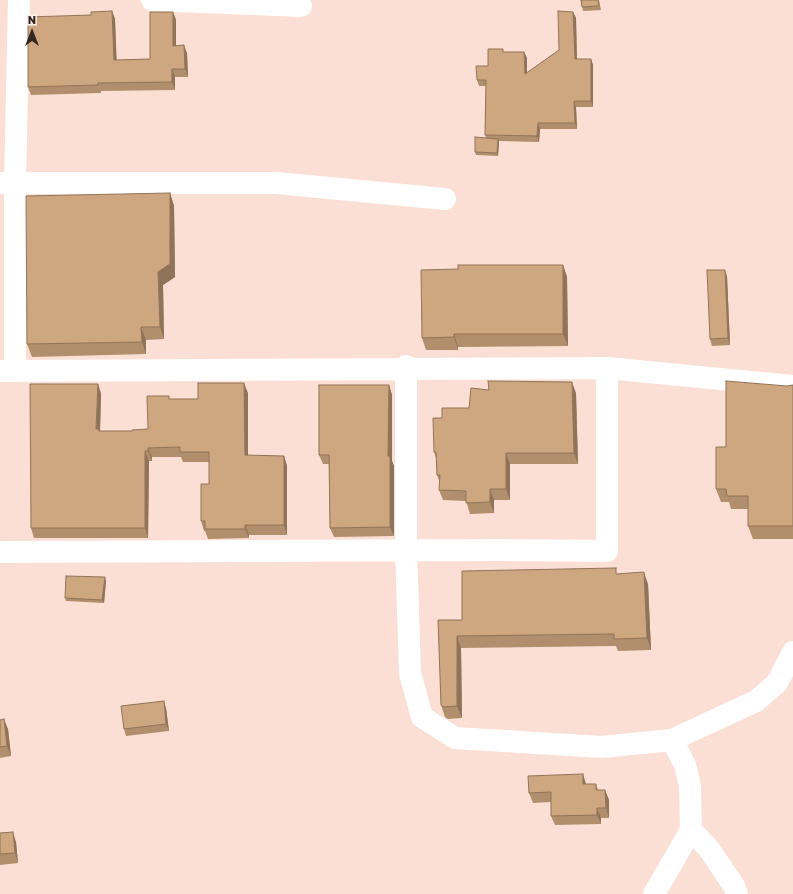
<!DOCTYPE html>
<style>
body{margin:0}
#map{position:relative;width:793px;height:894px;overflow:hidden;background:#fbdfd4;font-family:"Golos Text",sans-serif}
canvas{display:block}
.north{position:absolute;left:12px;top:12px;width:40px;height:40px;-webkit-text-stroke:3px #fcf0ec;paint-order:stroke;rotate:0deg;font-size:11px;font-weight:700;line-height:16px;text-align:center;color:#312723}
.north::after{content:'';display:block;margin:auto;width:14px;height:18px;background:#312723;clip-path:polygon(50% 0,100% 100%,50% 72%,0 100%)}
</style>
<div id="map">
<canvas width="793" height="894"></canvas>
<div class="north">N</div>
</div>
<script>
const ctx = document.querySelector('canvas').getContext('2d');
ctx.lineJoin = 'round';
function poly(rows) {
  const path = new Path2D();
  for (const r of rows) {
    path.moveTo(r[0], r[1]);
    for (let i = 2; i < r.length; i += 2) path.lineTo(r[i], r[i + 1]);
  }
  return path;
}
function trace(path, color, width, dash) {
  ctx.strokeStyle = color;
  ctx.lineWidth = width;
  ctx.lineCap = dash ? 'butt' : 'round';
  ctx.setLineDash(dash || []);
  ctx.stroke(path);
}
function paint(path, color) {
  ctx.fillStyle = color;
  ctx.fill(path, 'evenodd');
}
const minor = poly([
 [152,0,301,6],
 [0,183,276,183,445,199],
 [406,366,406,547,410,673,422,717,455,738,601,747,672,740,756,701,777,683,793,652],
 [0,371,607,368,793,386],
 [15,371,15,183,19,0],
 [0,552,500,550,607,551,607,368],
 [691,830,709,849,734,886,737,894],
 [654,894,691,830,690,786,685,765,672,740]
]);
const wall = poly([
 [581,0,599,0,601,10,583,11],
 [112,11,115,19,116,60,150,59,173,12,176,20,176,46,187,53,188,77,175,77,175,90,101,91,101,93,31,95,28,87,91,15],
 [573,12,576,18,577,59,591,59,593,65,593,107,576,107,577,129,540,129,539,142,499,141,498,156,476,155,475,152,486,138,485,135,486,86,479,86,477,80,488,66,505,52,524,52,527,58,527,73,559,50],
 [170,193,174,206,175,277,163,285,164,339,146,340,146,354,32,357,27,344],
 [563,265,567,277,568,346,458,347,458,350,426,350,422,338,458,269],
 [727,276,730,345,712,346,710,339],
 [98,384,101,394,100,431,132,431,148,429,170,399,198,399,248,393,248,456,284,456,287,466,287,535,249,535,249,538,208,539,205,531,204,531,201,521,209,484,209,462,183,462,181,457,152,457,152,461,149,461,148,538,34,538,31,528],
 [389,385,392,395,392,461,394,466,394,536,334,537,330,528,329,464,323,464,319,455],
 [793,385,793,539,753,539,748,526,748,509,731,509,729,502,721,502,716,489,787,386],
 [489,390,576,393,578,464,510,464,510,500,494,500,494,513,470,514,466,501,443,500,439,490,440,483,437,475,436,458,434,452,442,418,469,408],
 [618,574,648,584,651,650,618,651,616,646,461,648,462,718,448,719,445,717,441,705,438,620,462,620],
 [106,581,104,603,66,601,65,598],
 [166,708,169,731,126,736,124,729],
 [0,720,8,729,11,756,0,758],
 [586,784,596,784,598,790,605,790,609,800,609,818,601,818,601,824,555,825,551,816,551,802,533,803,529,793],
 [0,833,16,842,18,863,0,865]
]);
const shadedWall = poly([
 [112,11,115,19,117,68,114,60],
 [173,12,176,20,176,54,173,46],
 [573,12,576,18,577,65,575,59],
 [184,45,187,53,188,77,185,69],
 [524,52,527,58,527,80,525,74],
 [591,59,593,65,593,107,591,101],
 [172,69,175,77,175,90,172,82],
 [574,101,576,107,577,129,575,123],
 [538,123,540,129,539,142,537,136],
 [498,139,499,142,498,156,497,153],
 [170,193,174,206,175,277,163,285,164,339,160,327,158,272],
 [563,265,567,277,568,346,563,334],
 [725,270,727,276,730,345,728,338],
 [141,327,146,340,146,354,142,342],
 [454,334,458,347,458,350,454,337],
 [572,382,576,393,578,464,574,453],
 [244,383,248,393,248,465,245,455],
 [98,384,101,394,100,432,96,429],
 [389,385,392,395,392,461,394,466,394,536,390,527,388,456],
 [148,448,152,457,152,461,148,451],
 [145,451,149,461,148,538,145,528],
 [506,453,510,464,510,500,506,489],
 [284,456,287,466,287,535,284,525],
 [490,489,494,500,494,513,490,502],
 [245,525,249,535,249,538,245,529],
 [644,572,648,584,651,650,647,638],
 [105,577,106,581,104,603,102,600],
 [457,636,461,648,462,718,457,706],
 [164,701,166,708,169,731,166,724],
 [4,719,8,729,11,756,7,746],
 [583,774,586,784,587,794,583,784],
 [605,790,609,800,609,818,606,808],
 [597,808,601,818,601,824,597,815],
 [13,832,16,842,18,863,15,853]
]);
const building = poly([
 [581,0,598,0,599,6,582,7,581,0],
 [112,11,114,60,150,59,150,12,173,12,173,46,184,45,185,69,172,69,172,82,98,83,98,85,28,87,28,17,91,15,91,12,112,11],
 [558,11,573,12,575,59,591,59,591,101,574,101,575,123,538,123,537,136,485,135,486,80,477,80,476,66,488,66,488,49,503,49,503,52,524,52,525,74,559,50,558,11],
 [475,137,498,139,497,153,475,152,475,137],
 [170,193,170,264,158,272,160,327,141,327,142,342,27,344,26,196,170,193],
 [458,265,563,265,563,334,454,334,454,337,422,338,421,270,458,269,458,265],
 [707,270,725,270,728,338,710,339,707,270],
 [488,381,572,382,574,453,506,453,506,489,490,489,490,502,466,503,466,491,439,490,440,475,437,475,436,452,434,452,433,418,442,418,442,408,469,408,471,388,489,390,488,381],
 [726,381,787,386,793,385,793,526,748,526,748,496,727,496,726,489,716,489,716,447,726,447,726,381],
 [198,383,244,383,245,455,284,456,284,525,245,525,245,529,205,529,205,521,201,521,201,484,209,484,209,452,180,452,180,447,148,448,148,451,145,451,145,528,31,528,30,384,98,384,96,429,99,429,99,431,132,431,132,430,148,429,147,396,169,396,169,399,198,399,198,383],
 [319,385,389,385,388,456,390,456,390,527,330,528,329,455,319,455,319,385],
 [616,568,616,574,644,572,647,638,614,639,614,634,457,636,457,706,443,707,441,705,438,620,462,620,462,571,616,568],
 [66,576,105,577,102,600,65,598,66,576],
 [164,701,166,724,124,729,121,706,164,701],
 [4,719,7,746,0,747,0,720,4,719],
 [583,774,583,784,596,784,596,790,605,790,606,808,597,808,597,815,551,816,551,792,529,793,528,776,583,774],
 [13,832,15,853,0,854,0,833,13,832]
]);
trace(minor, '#fff', 22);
paint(wall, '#b18f6d');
paint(shadedWall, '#907459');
paint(building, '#cea67f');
trace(building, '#907459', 1);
</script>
